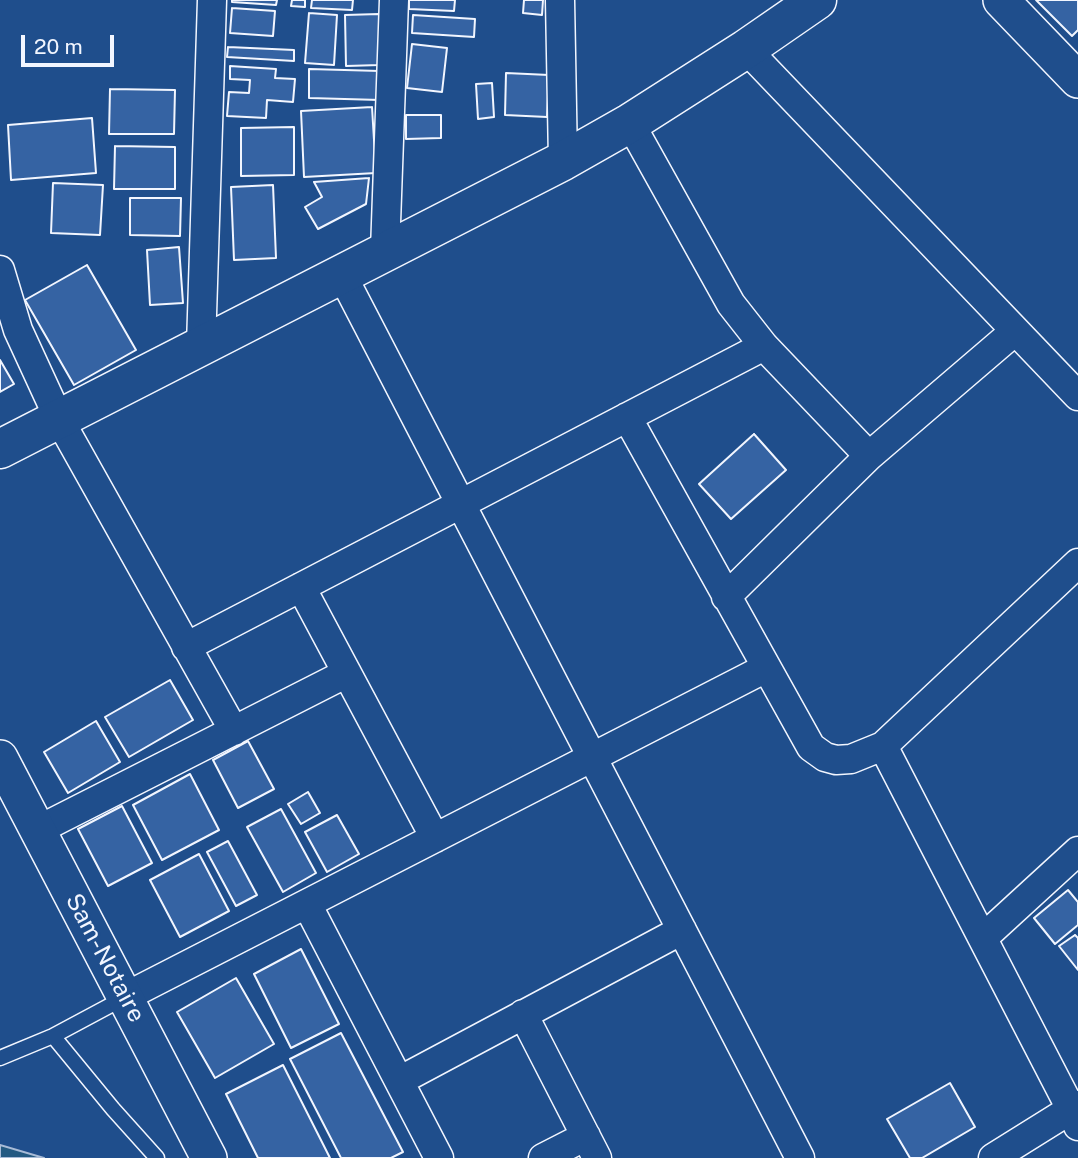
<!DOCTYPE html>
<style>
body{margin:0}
#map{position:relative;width:1078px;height:1158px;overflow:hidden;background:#1f4e8c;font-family:"Public Sans",sans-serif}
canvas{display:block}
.scale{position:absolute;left:21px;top:35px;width:93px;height:32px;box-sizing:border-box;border:4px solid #f2f6ff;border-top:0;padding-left:9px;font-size:21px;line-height:24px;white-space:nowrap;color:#f2f6ff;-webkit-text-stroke:5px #1f4e8c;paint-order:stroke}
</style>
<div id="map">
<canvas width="1078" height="1158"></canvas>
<div class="scale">20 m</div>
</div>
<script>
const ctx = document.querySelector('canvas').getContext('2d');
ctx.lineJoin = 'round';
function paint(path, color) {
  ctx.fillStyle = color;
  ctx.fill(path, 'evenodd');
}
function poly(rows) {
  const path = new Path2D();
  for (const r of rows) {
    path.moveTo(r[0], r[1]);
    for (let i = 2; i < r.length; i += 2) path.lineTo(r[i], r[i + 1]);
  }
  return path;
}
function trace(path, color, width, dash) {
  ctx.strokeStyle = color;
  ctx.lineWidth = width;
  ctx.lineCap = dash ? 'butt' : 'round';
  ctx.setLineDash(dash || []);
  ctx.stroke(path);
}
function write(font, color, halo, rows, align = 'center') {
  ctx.font = font + ' "Public Sans",sans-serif';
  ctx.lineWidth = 5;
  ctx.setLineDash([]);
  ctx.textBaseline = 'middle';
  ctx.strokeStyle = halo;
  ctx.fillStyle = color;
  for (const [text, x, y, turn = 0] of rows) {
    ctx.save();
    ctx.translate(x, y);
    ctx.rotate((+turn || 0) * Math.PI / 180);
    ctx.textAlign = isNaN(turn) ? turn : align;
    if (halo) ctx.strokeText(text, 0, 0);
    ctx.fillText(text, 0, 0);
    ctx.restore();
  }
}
const green = poly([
 [0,1145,44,1158,0,1158,0,1145]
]);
const building = poly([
 [232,0,277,0,276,5,232,2,232,0],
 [292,0,305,0,305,7,291,6,292,0],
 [312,0,353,0,352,10,311,8,312,0],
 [409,0,455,0,454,11,409,9,409,0],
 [524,0,543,0,542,15,523,13,524,0],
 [1036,0,1078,0,1078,30,1072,36,1036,0],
 [232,8,275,11,273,36,230,33,232,8],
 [309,13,337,15,334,65,305,63,309,13],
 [379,14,380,65,346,66,345,15,379,14],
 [413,15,475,19,474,37,412,33,413,15],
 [412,44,447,48,442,92,407,88,412,44],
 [228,47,294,50,294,61,227,57,228,47],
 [230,66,276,69,275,78,295,79,293,102,267,100,266,118,227,116,229,92,249,93,250,80,230,79,230,66],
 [309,69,380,71,380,100,309,98,309,69],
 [506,73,549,75,547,117,505,115,506,73],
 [492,83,494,117,478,119,476,84,492,83],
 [110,89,175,90,174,134,109,134,110,89],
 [372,107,376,173,304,177,301,111,372,107],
 [406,115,441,115,441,138,406,139,406,115],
 [92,118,96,173,11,180,8,125,92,118],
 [294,127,294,175,241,176,241,128,294,127],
 [115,146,175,147,175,189,114,189,115,146],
 [369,178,366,204,318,229,305,207,322,197,314,182,369,178],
 [53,183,103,185,100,235,51,233,53,183],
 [273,185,276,258,234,260,231,187,273,185],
 [130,198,181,198,180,236,130,235,130,198],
 [179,247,183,303,150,305,147,250,179,247],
 [87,265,136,350,74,385,25,300,87,265],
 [0,360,14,384,0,392,0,360],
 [754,434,786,470,731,519,699,484,754,434],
 [170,680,193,720,129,757,105,717,170,680],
 [96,721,120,762,68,793,44,752,96,721],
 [248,741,274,789,238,808,213,760,248,741],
 [190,774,219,830,162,860,133,805,190,774],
 [308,792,320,813,301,824,288,804,308,792],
 [122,806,152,863,108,886,78,829,122,806],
 [281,809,316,873,283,892,247,827,281,809],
 [337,815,359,854,327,872,305,832,337,815],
 [228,841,257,895,236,906,207,852,228,841],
 [199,854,229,911,180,937,150,880,199,854],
 [1068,890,1078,902,1078,925,1055,944,1034,918,1068,890],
 [1075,935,1078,938,1078,970,1059,946,1075,935],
 [301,949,339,1024,291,1048,254,974,301,949],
 [236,978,274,1044,215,1078,177,1012,236,978],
 [341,1033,403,1152,391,1158,341,1158,290,1059,341,1033],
 [283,1065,330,1158,258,1158,226,1094,283,1065],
 [950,1083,975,1127,922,1158,910,1158,887,1119,950,1083]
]);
const service = poly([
 [53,1036,113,1109,157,1158],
 [0,1058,53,1036,124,998]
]);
const minor = poly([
 [560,0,563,161],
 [746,49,1078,396],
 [630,123,731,304,764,346,869,456],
 [385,251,394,0],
 [0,270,18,330,59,419,234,731],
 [342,275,800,1158],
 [201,346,212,0],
 [627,417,811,747,825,757,836,760,851,759,883,746,1078,563],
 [301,587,435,838],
 [726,597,869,456,1015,331],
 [186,647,764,346],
 [883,746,1072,1111,1078,1126],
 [38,830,347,673],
 [307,904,439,1158],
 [983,938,1078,851],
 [125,997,766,668],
 [523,1014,597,1158],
 [399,1081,682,930],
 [543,1158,586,1136],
 [993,1158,1078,1105]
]);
const tertiary = poly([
 [1001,0,1078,80],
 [0,758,209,1158]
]);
const secondary = poly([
 [0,449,563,161,630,123,746,49,817,0]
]);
const streetNames = [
 ["Sam-Notaire",105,958,62]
];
paint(green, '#245a82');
trace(green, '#a8bbd7', 2);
paint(building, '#3563a3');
trace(building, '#f2f6ff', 2);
trace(service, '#f2f6ff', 17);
trace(minor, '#f2f6ff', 31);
trace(tertiary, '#f2f6ff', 38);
trace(secondary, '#f2f6ff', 41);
trace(service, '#1f4e8c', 14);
trace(minor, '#1f4e8c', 28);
trace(tertiary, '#1f4e8c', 35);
trace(secondary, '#1f4e8c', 38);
write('24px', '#f2f6ff', '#1f4e8c', streetNames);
</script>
